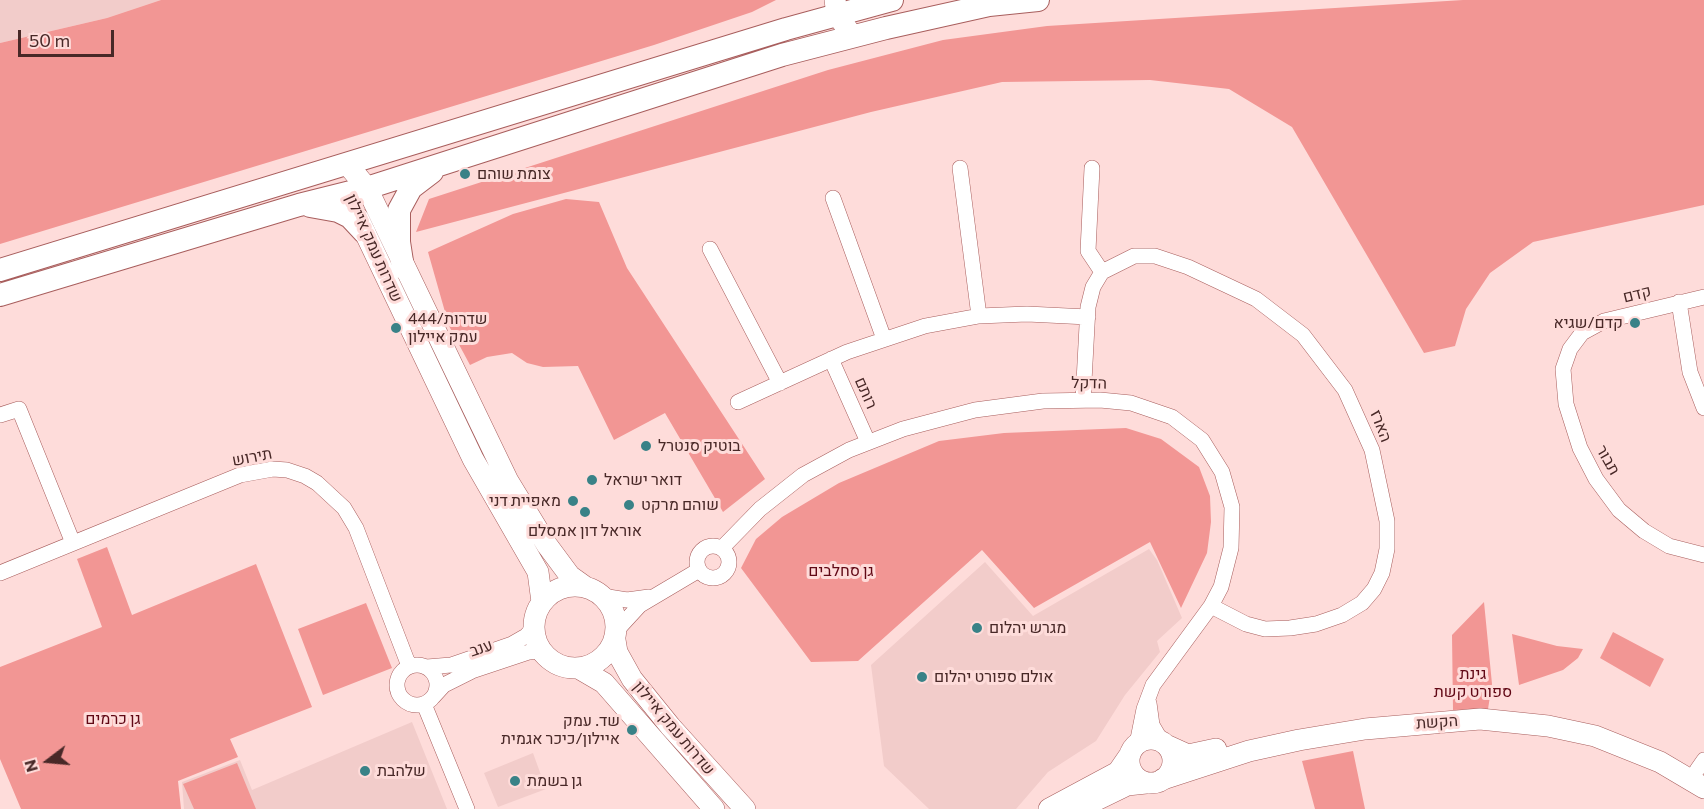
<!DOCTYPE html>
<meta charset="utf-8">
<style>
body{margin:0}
#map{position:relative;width:1704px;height:809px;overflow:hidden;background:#fedcda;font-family:Commissioner,sans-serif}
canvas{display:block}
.north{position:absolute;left:18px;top:731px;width:60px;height:60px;-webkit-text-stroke:4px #fedcda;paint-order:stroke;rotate:254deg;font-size:16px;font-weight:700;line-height:24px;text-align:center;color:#482827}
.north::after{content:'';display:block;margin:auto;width:21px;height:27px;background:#482827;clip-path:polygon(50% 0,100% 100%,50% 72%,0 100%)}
.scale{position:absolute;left:18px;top:30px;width:96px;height:27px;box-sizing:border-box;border:3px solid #482827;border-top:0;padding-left:8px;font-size:18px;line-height:21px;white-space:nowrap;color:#482827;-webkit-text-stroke:4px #fedcda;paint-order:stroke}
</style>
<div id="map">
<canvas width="1704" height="809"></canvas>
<div class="north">N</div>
<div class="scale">50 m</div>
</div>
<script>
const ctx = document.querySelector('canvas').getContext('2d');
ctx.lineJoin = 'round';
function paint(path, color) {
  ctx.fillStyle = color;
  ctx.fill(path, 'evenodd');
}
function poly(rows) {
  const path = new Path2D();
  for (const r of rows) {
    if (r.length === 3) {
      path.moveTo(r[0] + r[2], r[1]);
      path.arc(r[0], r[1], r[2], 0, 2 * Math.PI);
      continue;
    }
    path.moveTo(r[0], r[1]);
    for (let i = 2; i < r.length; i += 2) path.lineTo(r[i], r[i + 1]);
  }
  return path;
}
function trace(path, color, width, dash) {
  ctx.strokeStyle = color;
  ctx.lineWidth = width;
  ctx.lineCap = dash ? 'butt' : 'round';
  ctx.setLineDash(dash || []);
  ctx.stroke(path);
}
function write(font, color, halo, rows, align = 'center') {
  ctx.font = font + ' Commissioner,Heebo,sans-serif';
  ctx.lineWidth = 6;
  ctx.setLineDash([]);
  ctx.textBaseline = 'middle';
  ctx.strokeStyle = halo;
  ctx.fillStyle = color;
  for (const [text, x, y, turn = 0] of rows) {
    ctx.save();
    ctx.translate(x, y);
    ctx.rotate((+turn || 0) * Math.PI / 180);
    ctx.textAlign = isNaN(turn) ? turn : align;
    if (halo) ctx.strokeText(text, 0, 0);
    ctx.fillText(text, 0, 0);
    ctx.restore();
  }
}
const built = poly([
 [0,0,161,0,107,18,0,43],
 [1149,549,1157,560,1182,618,1157,641,1160,652,1125,695,1096,741,1048,772,1016,809,929,809,884,766,871,665,985,562,1033,616],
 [412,722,447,809,184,809,182,782,240,760,252,790],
 [533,753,546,789,498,807,484,773]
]);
const green = poly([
 [161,0,776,0,752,12,654,45,0,244,0,43,107,18],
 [1463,0,1704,0,1704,205,1533,242,1490,273,1466,309,1455,346,1424,353,1292,127,1229,89,1150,80,1002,82,871,112,416,232,429,199,828,70,943,40,1047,26],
 [566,199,599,202,627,268,765,479,723,512,665,413,614,440,578,366,543,367,527,363,512,353,487,357,470,365,449,326,428,252,513,214],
 [1126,428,1161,439,1199,467,1210,496,1211,522,1207,553,1181,608,1150,542,1034,608,982,550,858,661,811,662,741,568,756,539,782,517,839,483,939,441,1004,433],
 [107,547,132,615,256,564,312,707,230,739,238,757,178,781,181,809,21,809,0,759,0,667,102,627,77,559],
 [1484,602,1492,684,1488,709,1453,710,1452,635],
 [366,603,392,668,323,695,298,629],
 [1613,632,1664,659,1650,687,1600,658],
 [1512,634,1557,646,1583,649,1578,658,1563,670,1519,685],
 [1353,751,1365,809,1315,809,1302,761],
 [237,763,256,809,194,809,183,784]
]);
const street = poly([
 [960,168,979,316],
 [1092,168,1088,251,1102,272],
 [833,198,884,339],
 [710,249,780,383],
 [1704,297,1604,321,1582,333,1570,349,1563,369,1566,404,1580,448,1596,479,1619,510,1644,531,1669,546,1704,555],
 [1679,302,1690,372,1704,408],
 [831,359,868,442],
 [1083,400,1088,307,1093,287,1102,272,1134,256,1155,256,1188,267,1256,299,1303,335,1345,390,1372,450,1387,521,1387,549,1382,573,1374,589,1362,603,1342,615,1316,624,1290,628,1265,629,1246,624,1211,606],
 [738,402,847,352,925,326,979,316,1027,314,1088,317],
 [0,415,19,409,73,543],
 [713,562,16],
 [722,548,760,509,803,475,849,450,903,429,975,410,1043,401,1100,400,1131,403,1172,417,1202,440,1222,472,1232,507,1231,548,1221,587,1211,606,1153,685,1144,709,1138,739,1131,750],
 [0,573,240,475,273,469,287,470,305,476,317,483,344,508,356,528,409,666],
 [602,596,627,600,649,597],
 [617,630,640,605,699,570],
 [417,685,20],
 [427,667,451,665,512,644,526,636,534,627],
 [433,697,444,685,472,671,529,652,535,651,547,657],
 [1149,703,1152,725,1162,742],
 [424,704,467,809],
 [1697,770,1704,760]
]);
const secondary = poly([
 [835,0,837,14,852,36],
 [348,165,367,188,508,481,547,545,570,576,584,586],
 [358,218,473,459,538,572,542,602],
 [575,627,41],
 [615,640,617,652,632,679,670,726,745,809],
 [580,669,604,683,714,809],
 [1151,761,22],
 [1166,745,1188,755,1216,749],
 [1163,779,1249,751,1299,740,1365,729,1480,719,1548,726,1595,736,1660,762,1704,788],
 [1082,807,1127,785,1146,783],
 [1049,809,1118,772,1129,756]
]);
const primary = poly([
 [310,206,338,211,350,217,364,232],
 [403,268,399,242,399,210,411,188,432,172],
 [0,270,786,29,892,0],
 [0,295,299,205,367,188,782,55,886,28,989,5,1038,0]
]);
const markers = [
 [465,174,6,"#398287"],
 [1635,323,6,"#398287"],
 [396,328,6,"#398287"],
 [646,446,6,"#398287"],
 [592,480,6,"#398287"],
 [573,501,6,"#398287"],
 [629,505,6,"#398287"],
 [585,512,6,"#398287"],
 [977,628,6,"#398287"],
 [922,677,6,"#398287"],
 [632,730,6,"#398287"],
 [365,771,6,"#398287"],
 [515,781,6,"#398287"]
];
const poiNames = [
 ["צומת שוהם",477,174],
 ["444/שדרות",408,319],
 ["עמק איילון",408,337],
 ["קדם/שגיא",1623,323,"right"],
 ["בוטיק סנטרל",658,446],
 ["דואר ישראל",604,480],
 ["מאפיית דני",561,501,"right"],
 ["שוהם מרקט",641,505],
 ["אוראל דון אמסלם",585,531,"center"],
 ["מגרש יהלום",989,628],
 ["אולם ספורט יהלום",934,677],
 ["שד. עמק",620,721,"right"],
 ["איילון/כיכר אגמית",620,739,"right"],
 ["שלהבת",377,771],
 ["גן בשמת",527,781]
];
const streetNames = [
 ["שדרות עמק איילון",374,248,66],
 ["קדם",1637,294,-14],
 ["הדקל",1089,383,1],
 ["רותם",866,393,66],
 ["הארז",1381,426,69],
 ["תירוש",252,457,-11],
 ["תבור",1608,460,60],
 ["ענב",481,648,-19],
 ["הקשת",1437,722,-4],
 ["שדרות עמק איילון",674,728,50]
];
const parkNames = [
 ["גן סחלבים",841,571],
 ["גינת",1473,674],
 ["ספורט קשת",1473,692],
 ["גן כרמים",113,719]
];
paint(built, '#f2ccca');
paint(green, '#f29694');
trace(street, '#a85e5d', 16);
trace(secondary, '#a85e5d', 22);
trace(primary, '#a85e5d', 24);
trace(street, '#fff', 15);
trace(secondary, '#fff', 21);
trace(primary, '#fff', 22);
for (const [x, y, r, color] of markers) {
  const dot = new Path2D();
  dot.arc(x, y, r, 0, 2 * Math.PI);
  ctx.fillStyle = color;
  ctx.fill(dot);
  trace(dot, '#fedcda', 2);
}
write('16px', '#482827', '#fedcda', poiNames, 'left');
write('16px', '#482827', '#fedcda', streetNames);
write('16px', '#610815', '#fedcda', parkNames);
</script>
